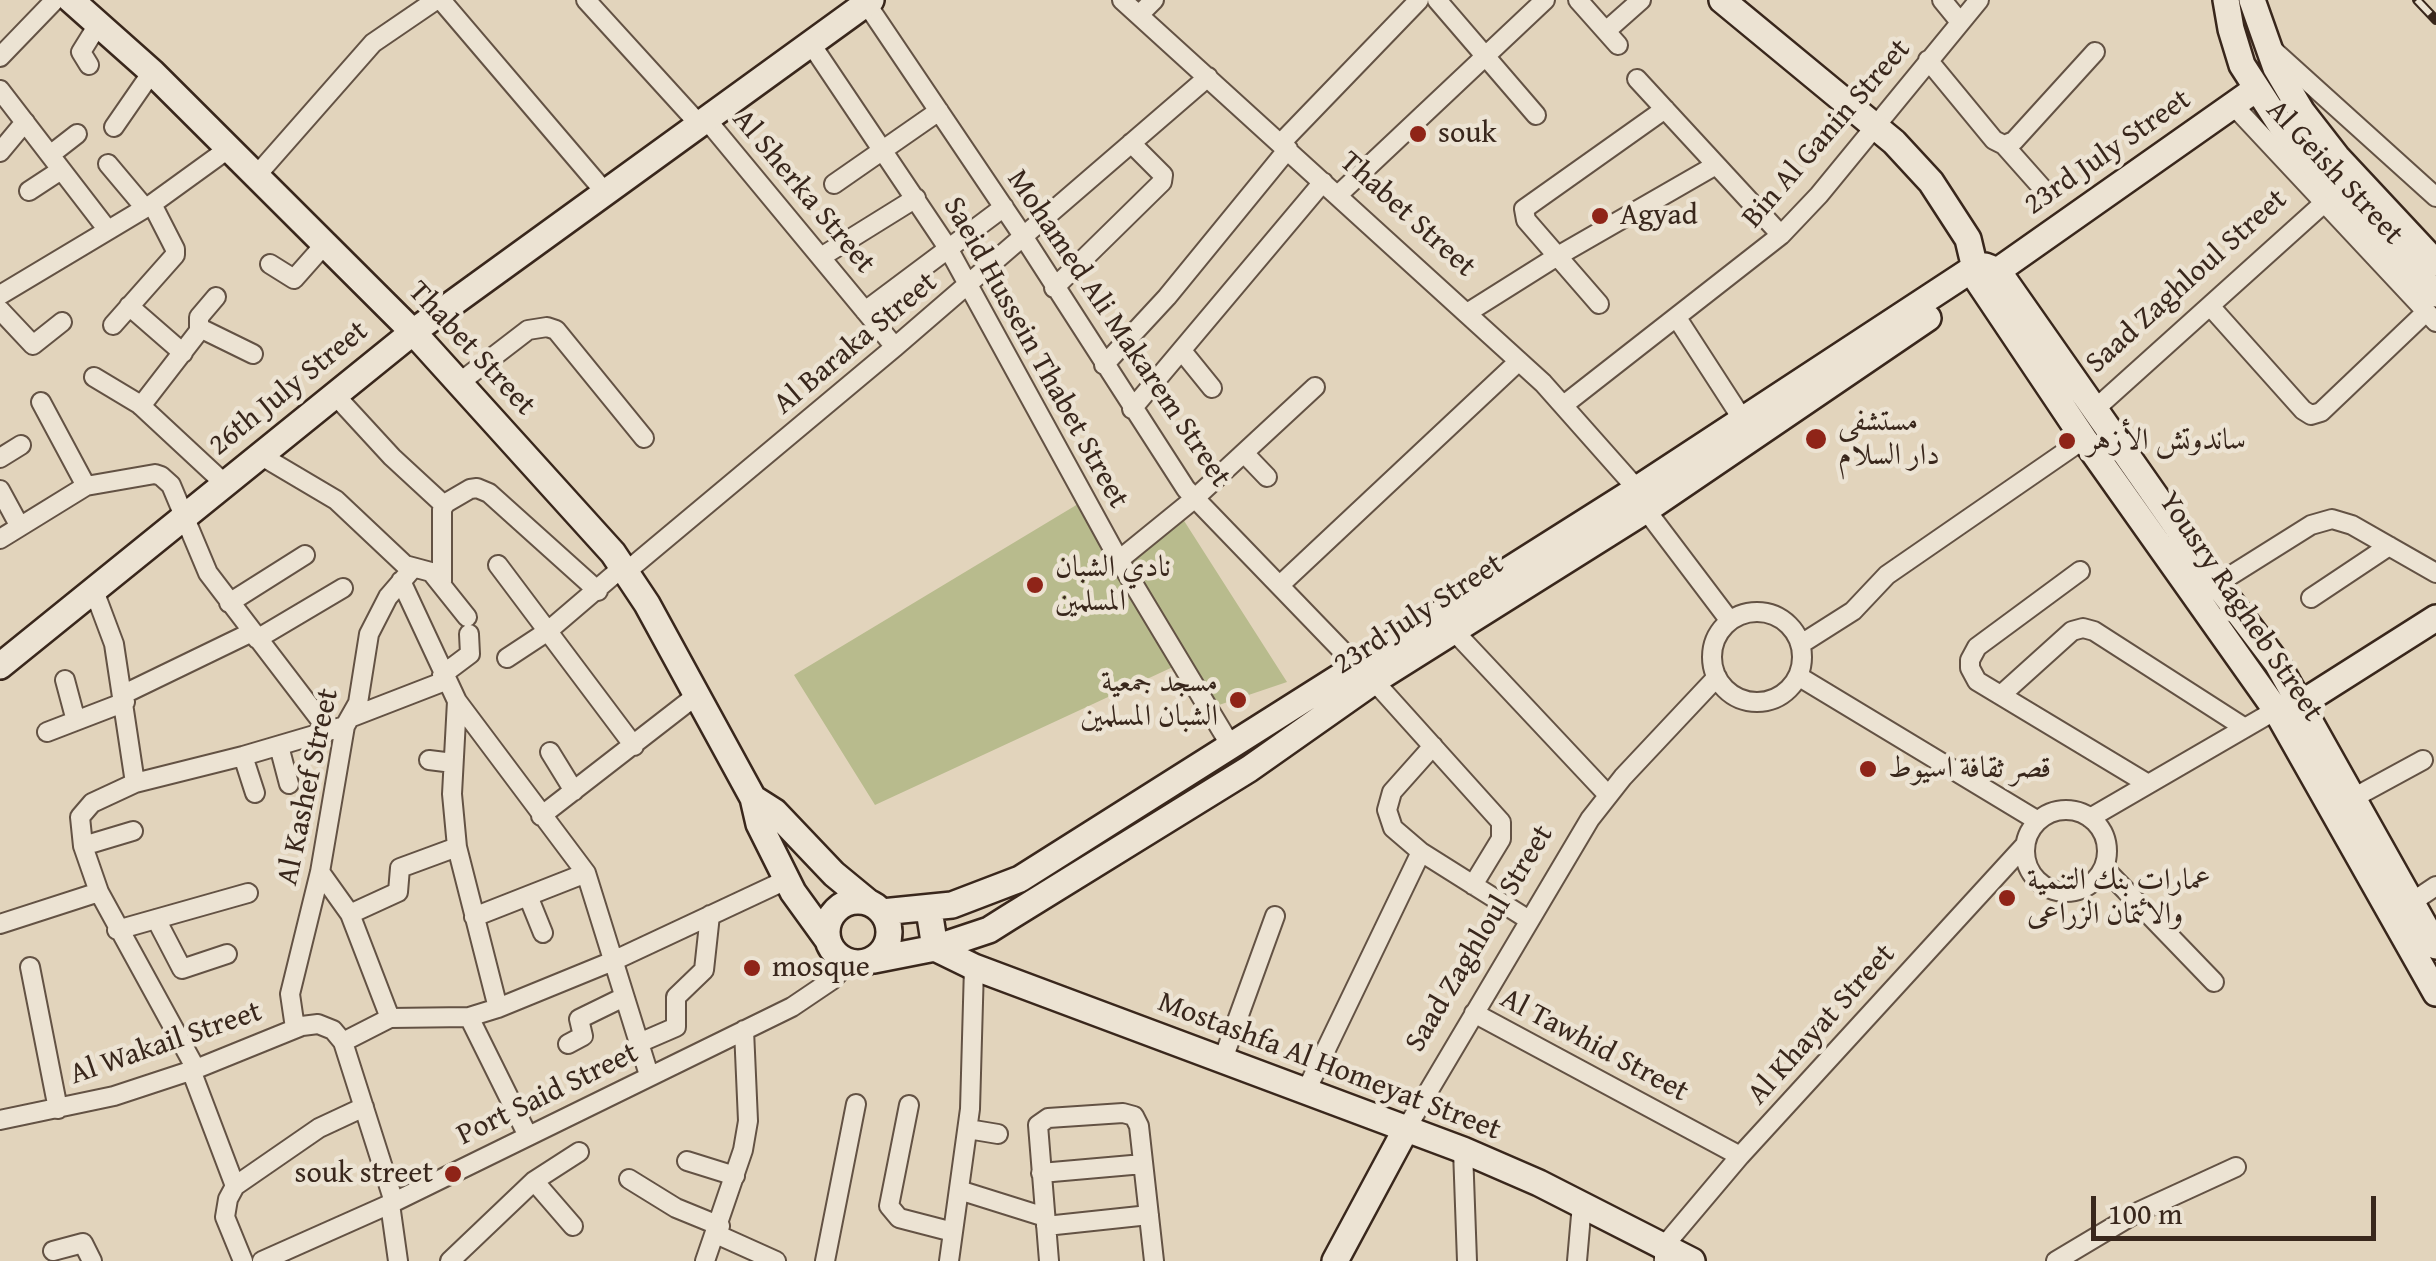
<!DOCTYPE html>
<meta charset="utf-8">
<style>
body{margin:0}
#map{position:relative;width:2436px;height:1261px;overflow:hidden;background:#e2d4bc;font-family:"Gentium Book Plus",serif}
canvas{display:block}
.scale{position:absolute;left:2091px;top:1196px;width:285px;height:45px;box-sizing:border-box;border:5px solid #39271c;border-top:0;padding-left:12px;font-size:30px;line-height:35px;white-space:nowrap;color:#39271c;-webkit-text-stroke:8px #ece3d3;paint-order:stroke}
</style>
<div id="map">
<canvas width="2436" height="1261"></canvas>
<div class="scale">100 m</div>
</div>
<script>
const ctx = document.querySelector('canvas').getContext('2d');
ctx.lineJoin = 'round';
function paint(path, color) {
  ctx.fillStyle = color;
  ctx.fill(path, 'evenodd');
}
function poly(rows) {
  const path = new Path2D();
  for (const r of rows) {
    if (r.length === 3) {
      path.moveTo(r[0] + r[2], r[1]);
      path.arc(r[0], r[1], r[2], 0, 2 * Math.PI);
      continue;
    }
    path.moveTo(r[0], r[1]);
    for (let i = 2; i < r.length; i += 2) path.lineTo(r[i], r[i + 1]);
  }
  return path;
}
function trace(path, color, width, dash) {
  ctx.strokeStyle = color;
  ctx.lineWidth = width;
  ctx.lineCap = dash ? 'butt' : 'round';
  ctx.setLineDash(dash || []);
  ctx.stroke(path);
}
function write(font, color, halo, rows, align = 'center') {
  ctx.font = font + ' "Gentium Book Plus",Amiri,serif';
  ctx.lineWidth = 9;
  ctx.setLineDash([]);
  ctx.textBaseline = 'middle';
  ctx.strokeStyle = halo;
  ctx.fillStyle = color;
  for (const [text, x, y, turn = 0] of rows) {
    ctx.save();
    ctx.translate(x, y);
    ctx.rotate((+turn || 0) * Math.PI / 180);
    ctx.textAlign = isNaN(turn) ? turn : align;
    if (halo) ctx.strokeText(text, 0, 0);
    ctx.fillText(text, 0, 0);
    ctx.restore();
  }
}
const green = poly([
 [1078,504,1175,666,875,805,794,675],
 [1181,516,1287,682,1213,707,1125,560]
]);
const street = poly([
 [441,0,604,191],
 [586,0,699,124],
 [864,0,1023,236,1186,489,1355,664],
 [1122,0,1543,383,1637,489],
 [1437,0,1536,115],
 [1578,0,1618,45],
 [1942,0,1960,22],
 [1139,15,1154,0],
 [1606,31,1641,0],
 [811,44,948,248,1119,560,1231,746],
 [2273,50,2436,197],
 [0,57,55,0],
 [1928,60,1994,140,2004,145,2014,141,2095,52],
 [89,65,81,52,99,23],
 [1637,79,1781,235],
 [0,90,107,229],
 [2233,105,2436,322],
 [706,119,895,347],
 [114,127,152,72],
 [1281,143,1419,0],
 [2004,145,2044,190],
 [0,152,25,122],
 [50,155,77,134],
 [108,164,145,208],
 [256,176,373,43,436,0],
 [834,184,939,111],
 [29,191,61,170],
 [1338,195,1545,0],
 [821,257,916,198],
 [270,264,294,279,325,244],
 [1054,288,1162,182,1163,175,1131,143],
 [0,295,152,204,228,149],
 [1599,304,1526,220,1524,209,1665,109],
 [129,306,183,353],
 [2210,306,2303,410,2311,415,2321,412,2426,312],
 [0,310,33,345,62,322],
 [865,311,1004,207],
 [1467,313,1556,257,1716,165],
 [1677,318,1743,420],
 [113,325,175,255,175,249,152,204],
 [199,331,199,317,216,297],
 [1182,351,1212,388],
 [1104,365,1167,297,1288,149],
 [94,377,139,404,224,483],
 [459,383,528,330,547,327,556,330,644,438],
 [334,394,392,457,444,505],
 [41,402,86,486],
 [1565,404,1781,235,1819,195,1979,0],
 [141,406,199,331,204,330,253,354],
 [1132,409,1323,182],
 [2094,410,2324,203],
 [1244,453,1267,477],
 [260,455,336,500,405,565,431,572,467,617],
 [0,458,21,445],
 [0,490,19,525],
 [1646,510,1730,621],
 [0,539,86,486,155,474,161,476,171,485,208,573,328,730],
 [1119,560,1194,499,1315,387],
 [498,565,634,746],
 [627,571,895,347,1208,77],
 [2080,571,1977,647,1970,660,1970,668,1977,681,2148,784],
 [401,581,457,701,586,873,649,1075],
 [442,582,442,509,446,503,470,489,477,488,489,493,598,591],
 [2217,584,2311,525,2332,519,2352,525,2436,573],
 [1280,585,1519,361],
 [93,588,114,644,135,783],
 [2311,598,2389,546],
 [229,603,305,555],
 [1757,657,45],
 [1453,630,1608,795],
 [257,639,343,588],
 [1801,644,1853,611,1887,575,2084,439],
 [507,658,548,631,624,566],
 [442,675,470,654,469,634],
 [1798,676,2038,821],
 [65,680,76,721],
 [1374,681,1501,822,1501,839,1473,885],
 [124,694,252,632],
 [2001,695,2072,631,2083,628,2094,631,2245,728],
 [457,701,452,794,457,847,498,1008],
 [352,717,445,681],
 [47,732,125,702],
 [279,746,289,784],
 [1433,746,1392,792,1387,810,1393,828,1421,852,1529,920],
 [550,752,574,791],
 [243,756,255,793],
 [429,760,453,763],
 [2355,797,2423,760],
 [2066,851,41],
 [541,816,697,695],
 [2090,818,2276,710],
 [83,846,133,831],
 [2104,868,2214,982],
 [320,872,350,914,390,1018],
 [528,896,543,933],
 [2412,902,2436,886],
 [350,914,398,892,400,868,457,847],
 [474,917,586,873],
 [156,919,182,969,227,954],
 [0,924,99,892],
 [117,930,248,893],
 [30,967,58,1109],
 [1474,1013,1740,1156],
 [469,1017,528,1136],
 [295,1028,290,994,320,872,345,726,358,703,369,634,388,597,413,568],
 [343,1042,390,1018,469,1017,498,1008,613,961,786,880],
 [639,1043,676,1027,676,997,704,970,710,915],
 [568,1044,583,1036,579,1019,624,997],
 [1222,1062,1275,916],
 [196,1069,99,892,83,846,80,817,92,803,135,783,243,756,345,726],
 [191,1070,235,1186],
 [1305,1093,1421,852],
 [909,1105,889,1206,899,1218,953,1232],
 [0,1120,114,1096,196,1069,302,1026,318,1024,333,1030,343,1042,394,1202],
 [968,1129,998,1134],
 [1406,1129,1590,819,1623,777,1717,677],
 [1463,1150,1467,1261],
 [687,1161,735,1176],
 [1041,1173,1143,1164],
 [629,1179,676,1208,720,1226],
 [534,1181,573,1226],
 [959,1190,1045,1217],
 [390,1204,398,1261],
 [1046,1226,1149,1215],
 [716,1234,776,1261],
 [53,1251,83,1243,92,1261],
 [243,1261,225,1217,228,1199,235,1186,319,1128,364,1107],
 [262,1261,390,1204,792,1007,832,980,849,962],
 [450,1261,534,1181,579,1152],
 [705,1261,743,1150,748,1121,744,1030],
 [825,1261,856,1104],
 [949,1261,970,1109,974,967],
 [1049,1261,1038,1125,1048,1118,1123,1113,1134,1116,1139,1126,1154,1261],
 [1577,1261,1582,1204],
 [1664,1261,1664,1246,1740,1156,2025,845],
 [2056,1261,2138,1212,2236,1167]
]);
const secondary = poly([
 [71,0,152,72,413,332,613,553,647,604,753,798,759,824,793,892,827,939],
 [1722,0,1894,142,1931,182,1968,239,1978,281,2084,439,2276,710,2436,993],
 [2226,0,2231,29,2242,65,2282,127,2324,177,2436,294],
 [2252,0,2276,68,2302,112,2337,157,2436,263],
 [1986,279,2256,89],
 [0,666,413,332,871,0],
 [2302,703,2436,618],
 [753,798,775,812,834,874,868,902],
 [858,932,31],
 [929,910,935,948,974,967,1463,1150,1539,1183,1692,1261],
 [882,912,952,905,1020,879,1637,489,1974,268,1985,266,1998,271,2217,584,2277,663,2436,946],
 [874,960,935,948,989,930,1008,918,1249,769,1374,681,1646,510,1928,318],
 [1335,1261,1406,1129]
]);
const rail = poly([
 [2417,0,2436,20]
]);
const markers = [
 [1418,134,10,"#8f2418"],
 [1600,216,10,"#8f2418"],
 [1816,439,12,"#8f2418"],
 [2067,441,10,"#8f2418"],
 [1035,585,10,"#8f2418"],
 [1238,700,10,"#8f2418"],
 [1868,769,10,"#8f2418"],
 [2007,898,10,"#8f2418"],
 [752,968,10,"#8f2418"],
 [453,1174,10,"#8f2418"]
];
const poiNames = [
 ["souk",1438,134],
 ["Agyad",1620,216],
 ["مستشفى",1838,422],
 ["دار السلام",1838,456],
 ["ساندوتش الأزهر",2087,441],
 ["نادي الشبان",1055,568],
 ["المسلمين",1055,602],
 ["مسجد جمعية",1218,683,"right"],
 ["الشبان المسلمين",1218,717,"right"],
 ["قصر ثقافة اسيوط",1888,769],
 ["عمارات بنك التنمية",2027,881],
 ["والائتمان الزراعى",2027,915],
 ["mosque",772,968],
 ["souk street",433,1174,"right"]
];
const streetNames = [
 ["Bin Al Ganin Street",1827,134,-49],
 ["23rd July Street",2108,153,-35],
 ["Al Geish Street",2334,173,47],
 ["Al Sherka Street",803,192,50],
 ["Thabet Street",1407,215,42],
 ["Saad Zaghloul Street",2187,282,-42],
 ["Mohamed Ali Makarem Street",1118,329,56],
 ["Al Baraka Street",856,344,-40],
 ["Thabet Street",471,349,47],
 ["Saeid Hussein Thabet Street",1035,353,61],
 ["26th July Street",289,389,-39],
 ["Yousry Ragheb Street",2240,607,56],
 ["23rd July Street",1419,615,-33],
 ["Al Kashef Street",309,787,-78],
 ["Saad Zaghloul Street",1480,939,-59],
 ["Al Khayat Street",1822,1025,-48],
 ["Al Wakail Street",166,1044,-19],
 ["Al Tawhid Street",1594,1046,28],
 ["Mostashfa Al Homeyat Street",1329,1067,21],
 ["Port Said Street",548,1095,-26]
];
paint(green, '#b8bb8d');
trace(street, '#635244', 22);
trace(secondary, '#39271c', 30);
trace(street, '#ece3d3', 18);
trace(secondary, '#ece3d3', 25);
trace(rail, '#39271c', 10);
trace(rail, '#ece3d3', 6, [19]);
for (const [x, y, r, color] of markers) {
  const dot = new Path2D();
  dot.arc(x, y, r, 0, 2 * Math.PI);
  ctx.fillStyle = color;
  ctx.fill(dot);
  trace(dot, '#ece3d3', 4);
}
write('30px', '#39271c', '#ece3d3', poiNames, 'left');
write('30px', '#39271c', '#ece3d3', streetNames);
</script>
